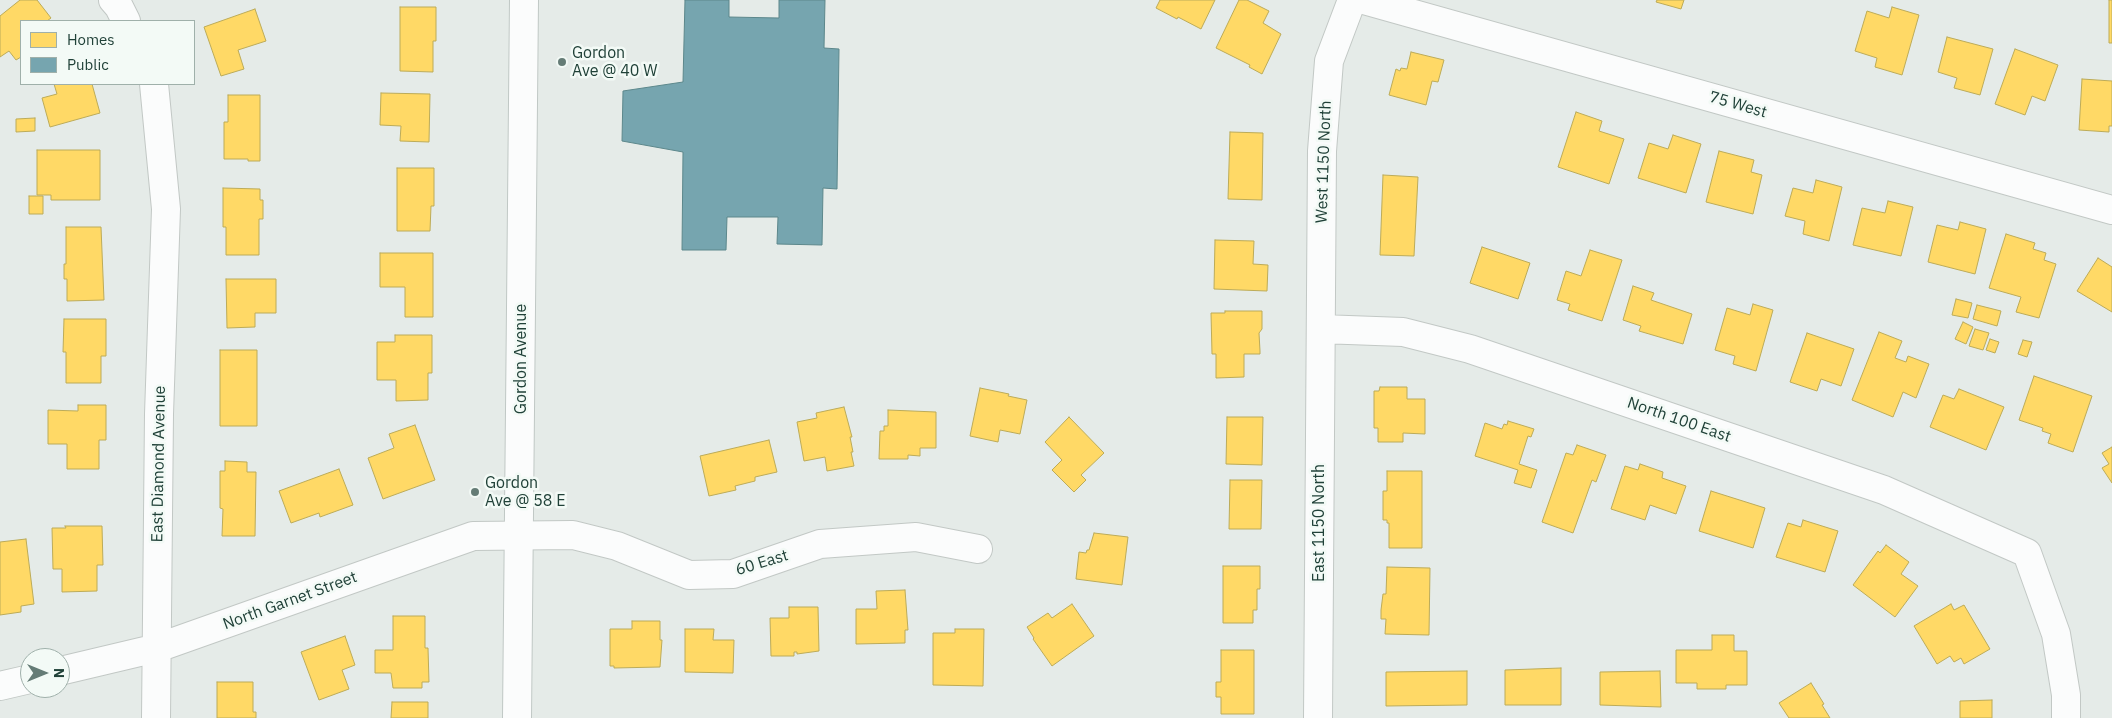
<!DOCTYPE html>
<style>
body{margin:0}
#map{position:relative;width:2112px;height:718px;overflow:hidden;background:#e5ebe8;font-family:"IBM Plex Sans",sans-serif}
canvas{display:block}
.legend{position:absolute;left:20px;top:20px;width:175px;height:65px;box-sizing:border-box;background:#f3faf6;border:1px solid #9fb0aa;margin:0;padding:6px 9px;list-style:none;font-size:15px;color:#204138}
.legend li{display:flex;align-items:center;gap:10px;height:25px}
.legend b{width:25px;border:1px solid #9fb0aa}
.north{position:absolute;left:20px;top:648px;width:50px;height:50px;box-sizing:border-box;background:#f3faf6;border:1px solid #9fb0aa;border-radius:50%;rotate:90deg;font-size:14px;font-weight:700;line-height:20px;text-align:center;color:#204138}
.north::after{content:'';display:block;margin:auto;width:18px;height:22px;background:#657c76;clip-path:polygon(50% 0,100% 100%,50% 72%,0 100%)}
</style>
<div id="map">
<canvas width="2112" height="718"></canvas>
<ul class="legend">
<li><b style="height:14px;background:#ffd966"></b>Homes</li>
<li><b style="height:14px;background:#76a5af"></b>Public</li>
</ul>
<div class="north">N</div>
</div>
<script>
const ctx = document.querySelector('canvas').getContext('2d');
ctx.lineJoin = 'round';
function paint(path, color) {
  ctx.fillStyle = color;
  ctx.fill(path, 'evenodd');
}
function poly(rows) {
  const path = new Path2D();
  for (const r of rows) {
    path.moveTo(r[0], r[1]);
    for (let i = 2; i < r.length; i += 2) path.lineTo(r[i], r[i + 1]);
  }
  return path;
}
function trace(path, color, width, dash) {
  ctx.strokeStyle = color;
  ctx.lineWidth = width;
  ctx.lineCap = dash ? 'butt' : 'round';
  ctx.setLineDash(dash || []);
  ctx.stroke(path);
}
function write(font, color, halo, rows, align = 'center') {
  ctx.font = font + ' "IBM Plex Sans",sans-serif';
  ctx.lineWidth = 5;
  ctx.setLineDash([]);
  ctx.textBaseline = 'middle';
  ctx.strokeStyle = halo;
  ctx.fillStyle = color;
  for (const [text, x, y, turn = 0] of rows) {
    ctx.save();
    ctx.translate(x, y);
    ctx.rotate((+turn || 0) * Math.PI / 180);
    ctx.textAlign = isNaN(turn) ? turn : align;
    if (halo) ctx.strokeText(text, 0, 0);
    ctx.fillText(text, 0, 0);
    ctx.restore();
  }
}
const homes = poly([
 [20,0,37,0,51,18,47,21,21,21,21,57,16,60,9,51,0,57,0,16,20,0],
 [1160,0,1215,0,1201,29,1178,17,1177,19,1156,8,1160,0],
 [1239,0,1247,0,1269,11,1263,23,1281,34,1262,74,1249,67,1250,65,1216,48,1239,0],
 [1657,0,1684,0,1681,9,1656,2,1657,0],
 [2109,0,2112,0,2112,43,2109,43,2109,0],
 [400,7,436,7,436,41,433,41,433,72,400,71,400,7],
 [1892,7,1919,15,1902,75,1875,67,1877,58,1855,51,1867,11,1889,18,1892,7],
 [255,9,266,41,238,50,244,69,221,76,204,27,255,9],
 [1947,37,1993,49,1980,95,1954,88,1957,78,1938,72,1947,37],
 [2015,49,2058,65,2045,101,2032,96,2025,115,1995,104,2015,49],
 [1411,52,1444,60,1438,82,1432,81,1426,105,1389,95,1396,69,1400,71,1401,68,1407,69,1411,52],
 [2082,79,2112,81,2112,126,2109,126,2109,132,2079,130,2082,79],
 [54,84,92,84,100,113,50,127,42,98,57,94,54,84],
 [381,93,430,94,429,142,400,141,401,126,380,125,381,93],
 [228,95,260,95,260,161,248,161,248,159,224,159,224,122,228,122,228,95],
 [1576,112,1602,121,1599,131,1624,139,1609,184,1558,167,1576,112],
 [35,118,35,131,16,132,16,119,35,118],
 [1230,132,1263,133,1262,200,1228,199,1230,132],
 [1673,135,1701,144,1686,193,1638,178,1649,143,1668,149,1673,135],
 [37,150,100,150,100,200,51,200,51,195,37,195,37,150],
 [1719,151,1754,160,1751,172,1762,175,1753,214,1706,202,1719,151],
 [397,168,434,168,434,206,431,206,430,231,397,231,397,168],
 [1383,175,1418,177,1414,256,1380,255,1383,175],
 [1816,180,1842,187,1829,241,1803,234,1805,221,1785,216,1793,188,1813,193,1816,180],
 [223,188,260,189,260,200,263,200,263,219,259,219,259,255,226,255,226,227,223,227,223,188],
 [29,196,43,196,43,214,29,214,29,196],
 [1888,201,1913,207,1901,256,1853,245,1862,208,1885,213,1888,201],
 [1960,222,1986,229,1975,274,1928,262,1937,225,1958,230,1960,222],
 [66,227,101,227,104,300,67,301,67,279,64,279,64,264,66,264,66,227],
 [2006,234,2035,243,2033,249,2046,253,2044,260,2056,264,2039,318,2016,312,2021,297,1989,288,2006,234],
 [1215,240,1254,241,1253,264,1268,265,1267,291,1214,289,1215,240],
 [1482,247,1530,263,1518,299,1470,283,1482,247],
 [1590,250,1622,260,1602,321,1568,310,1570,304,1557,300,1566,271,1581,276,1590,250],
 [380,253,433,253,433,317,405,317,405,287,380,287,380,253],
 [2098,258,2112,267,2112,312,2077,291,2098,258],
 [226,279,276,279,276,313,255,313,255,327,227,328,226,279],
 [1633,286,1654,293,1651,300,1692,314,1683,344,1639,331,1641,326,1623,320,1633,286],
 [1956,299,1972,303,1968,318,1952,315,1956,299],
 [1753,304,1773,310,1756,371,1733,364,1735,356,1715,350,1727,308,1750,315,1753,304],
 [1977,305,2001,311,1997,326,1973,319,1977,305],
 [1225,311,1262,311,1262,329,1259,333,1260,351,1260,354,1244,354,1244,377,1216,378,1216,354,1212,354,1211,313,1225,313,1225,311],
 [64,319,106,319,106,356,101,356,101,383,66,383,66,352,63,352,64,319],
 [1963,322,1973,327,1966,344,1955,339,1963,322],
 [1975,329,1989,333,1983,350,1969,346,1975,329],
 [1879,332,1902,341,1895,358,1906,362,1908,356,1929,364,1916,398,1903,392,1893,417,1852,400,1879,332],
 [1807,333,1854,349,1841,386,1821,379,1817,391,1790,382,1807,333],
 [395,335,432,335,432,373,428,373,428,400,396,401,396,380,377,380,377,342,395,342,395,335],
 [1990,339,1999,342,1995,353,1986,350,1990,339],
 [2023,340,2032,342,2027,357,2018,354,2023,340],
 [220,350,257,350,257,426,220,426,220,350],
 [2034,376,2092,396,2073,452,2048,443,2051,434,2042,431,2043,428,2019,420,2034,376],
 [1380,387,1407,387,1407,399,1425,399,1425,434,1403,433,1403,442,1378,442,1378,428,1374,428,1374,391,1379,391,1380,387],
 [980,388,1009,394,1008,396,1027,400,1020,434,1000,430,998,442,970,436,980,388],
 [1959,389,2004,407,1986,450,1930,427,1943,395,1954,399,1959,389],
 [78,405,106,405,106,440,99,440,99,469,67,469,67,444,48,444,48,410,78,411,78,405],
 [844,407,852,437,850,437,853,452,851,452,854,466,827,471,825,457,804,461,797,422,817,418,816,413,844,407],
 [888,410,936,412,936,448,920,448,920,456,908,455,908,459,879,459,880,431,884,431,884,426,888,426,888,410],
 [1069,417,1104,453,1081,475,1086,480,1074,492,1052,470,1062,460,1045,442,1069,417],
 [1227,417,1263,417,1262,465,1226,464,1227,417],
 [1508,421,1534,429,1531,437,1528,436,1519,464,1537,470,1531,488,1514,483,1518,470,1475,456,1485,423,1502,429,1504,424,1507,425,1508,421],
 [415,425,435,480,383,499,368,458,394,448,389,434,415,425],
 [769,440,777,472,755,477,755,481,735,486,736,490,709,496,700,456,769,440],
 [1577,445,1606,455,1596,482,1592,480,1573,533,1542,522,1566,453,1573,455,1577,445],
 [2112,447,2112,483,2102,468,2109,464,2102,453,2112,447],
 [225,461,247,462,247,472,256,472,255,536,222,536,223,509,220,508,220,471,225,471,225,461],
 [1640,464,1663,472,1662,478,1686,486,1676,514,1650,505,1645,520,1611,509,1625,466,1638,470,1640,464],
 [339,469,353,505,320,517,319,513,291,523,279,491,339,469],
 [1387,471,1422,471,1422,548,1389,548,1389,523,1387,523,1387,520,1383,520,1383,491,1387,491,1387,471],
 [1230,480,1262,480,1261,529,1229,529,1230,480],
 [1711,491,1765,508,1753,548,1699,531,1711,491],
 [1803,520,1838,531,1825,572,1776,557,1788,523,1801,527,1803,520],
 [65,526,102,526,103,565,97,565,97,591,62,592,62,569,53,569,52,528,66,528,65,526],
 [1094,533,1128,537,1122,585,1076,579,1079,552,1086,553,1087,550,1089,550,1094,533],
 [26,539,34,604,21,606,21,612,0,615,0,542,26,539],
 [1886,545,1909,562,1901,574,1918,586,1895,617,1853,585,1878,551,1880,553,1886,545],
 [1223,566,1260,566,1260,589,1257,589,1257,610,1253,610,1253,623,1223,623,1223,566],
 [1387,567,1430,568,1429,635,1385,634,1386,619,1381,619,1381,610,1383,594,1386,594,1387,567],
 [905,590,908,630,905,630,905,643,856,644,856,609,877,609,876,591,905,590],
 [1072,604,1094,636,1052,666,1033,639,1034,638,1027,627,1048,613,1052,618,1072,604],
 [1951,604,1954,610,1964,605,1990,649,1964,664,1961,658,1954,662,1950,656,1937,664,1914,626,1951,604],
 [789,607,818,607,819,651,797,654,797,652,794,652,794,656,771,656,770,618,789,618,789,607],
 [393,616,425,616,425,648,428,648,429,682,422,682,422,688,393,688,391,673,375,673,375,650,393,650,393,616],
 [632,621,660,621,660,640,662,640,660,667,614,668,614,666,610,666,610,629,632,629,632,621],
 [685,629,714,629,713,640,734,640,733,673,685,672,685,629],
 [955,629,984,629,983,686,933,685,933,633,955,633,955,629],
 [1712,635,1734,635,1734,651,1747,651,1747,685,1726,685,1726,689,1697,689,1697,683,1676,683,1676,650,1712,650,1712,635],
 [345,636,355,665,342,670,349,689,319,700,301,652,345,636],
 [1221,650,1254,650,1254,714,1221,714,1221,697,1216,697,1216,682,1221,682,1221,650],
 [1561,668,1561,705,1505,705,1505,670,1561,668],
 [1467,671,1467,705,1386,706,1386,672,1467,671],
 [1660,671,1661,707,1600,705,1600,672,1660,671],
 [217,682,253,682,253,712,256,712,256,718,217,718,217,682],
 [1811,683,1824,704,1822,705,1830,718,1789,718,1779,703,1811,683],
 [1992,700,1992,718,1960,718,1960,701,1992,700],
 [392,702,428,702,428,718,391,718,392,702]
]);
const public = poly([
 [685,0,729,0,729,17,779,18,779,0,825,0,824,48,839,49,837,189,823,188,822,245,777,244,778,217,727,217,726,250,682,250,683,152,622,141,623,91,683,82,685,0]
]);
const minor = poly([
 [113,0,119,7,126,21],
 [1364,0,2112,210],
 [154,84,166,209,159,414,156,718],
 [1321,329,1403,332,1470,349,1884,490,2027,553,2056,634,2066,695,2066,718],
 [60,671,157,648,473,536,573,535,617,546,689,575,733,574,820,544,916,537,978,549],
 [0,686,30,679],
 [1318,718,1322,151,1329,61,1352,0]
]);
const secondary = poly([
 [517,718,524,0]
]);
const markers = [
 [562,62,5,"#657c76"],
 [475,492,5,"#657c76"]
];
const poiNames = [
 ["Gordon",572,53],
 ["Ave @ 40 W",572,71],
 ["Gordon",485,483],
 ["Ave @ 58 E",485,501]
];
const streetNames = [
 ["75 West",1738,105,16],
 ["West 1150 North",1324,162,-88],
 ["Gordon Avenue",521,359,-90],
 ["North 100 East",1679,420,19],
 ["East Diamond Avenue",159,464,-89],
 ["East 1150 North",1319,523,-90],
 ["60 East",762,563,-17],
 ["North Garnet Street",290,601,-20]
];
paint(homes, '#ffd966');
trace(homes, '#bcab58', 1);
paint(public, '#76a5af');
trace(public, '#5c878b', 1);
trace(minor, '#c2c8c5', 30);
trace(secondary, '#c0c8c5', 30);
trace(minor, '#fbfcfc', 28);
trace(secondary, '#fbfcfc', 28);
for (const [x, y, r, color] of markers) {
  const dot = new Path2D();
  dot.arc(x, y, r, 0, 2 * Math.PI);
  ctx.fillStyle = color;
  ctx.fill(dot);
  trace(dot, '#f3faf6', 2);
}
write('16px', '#204138', '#f3faf6', poiNames, 'left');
write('16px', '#204138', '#f3faf6', streetNames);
</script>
